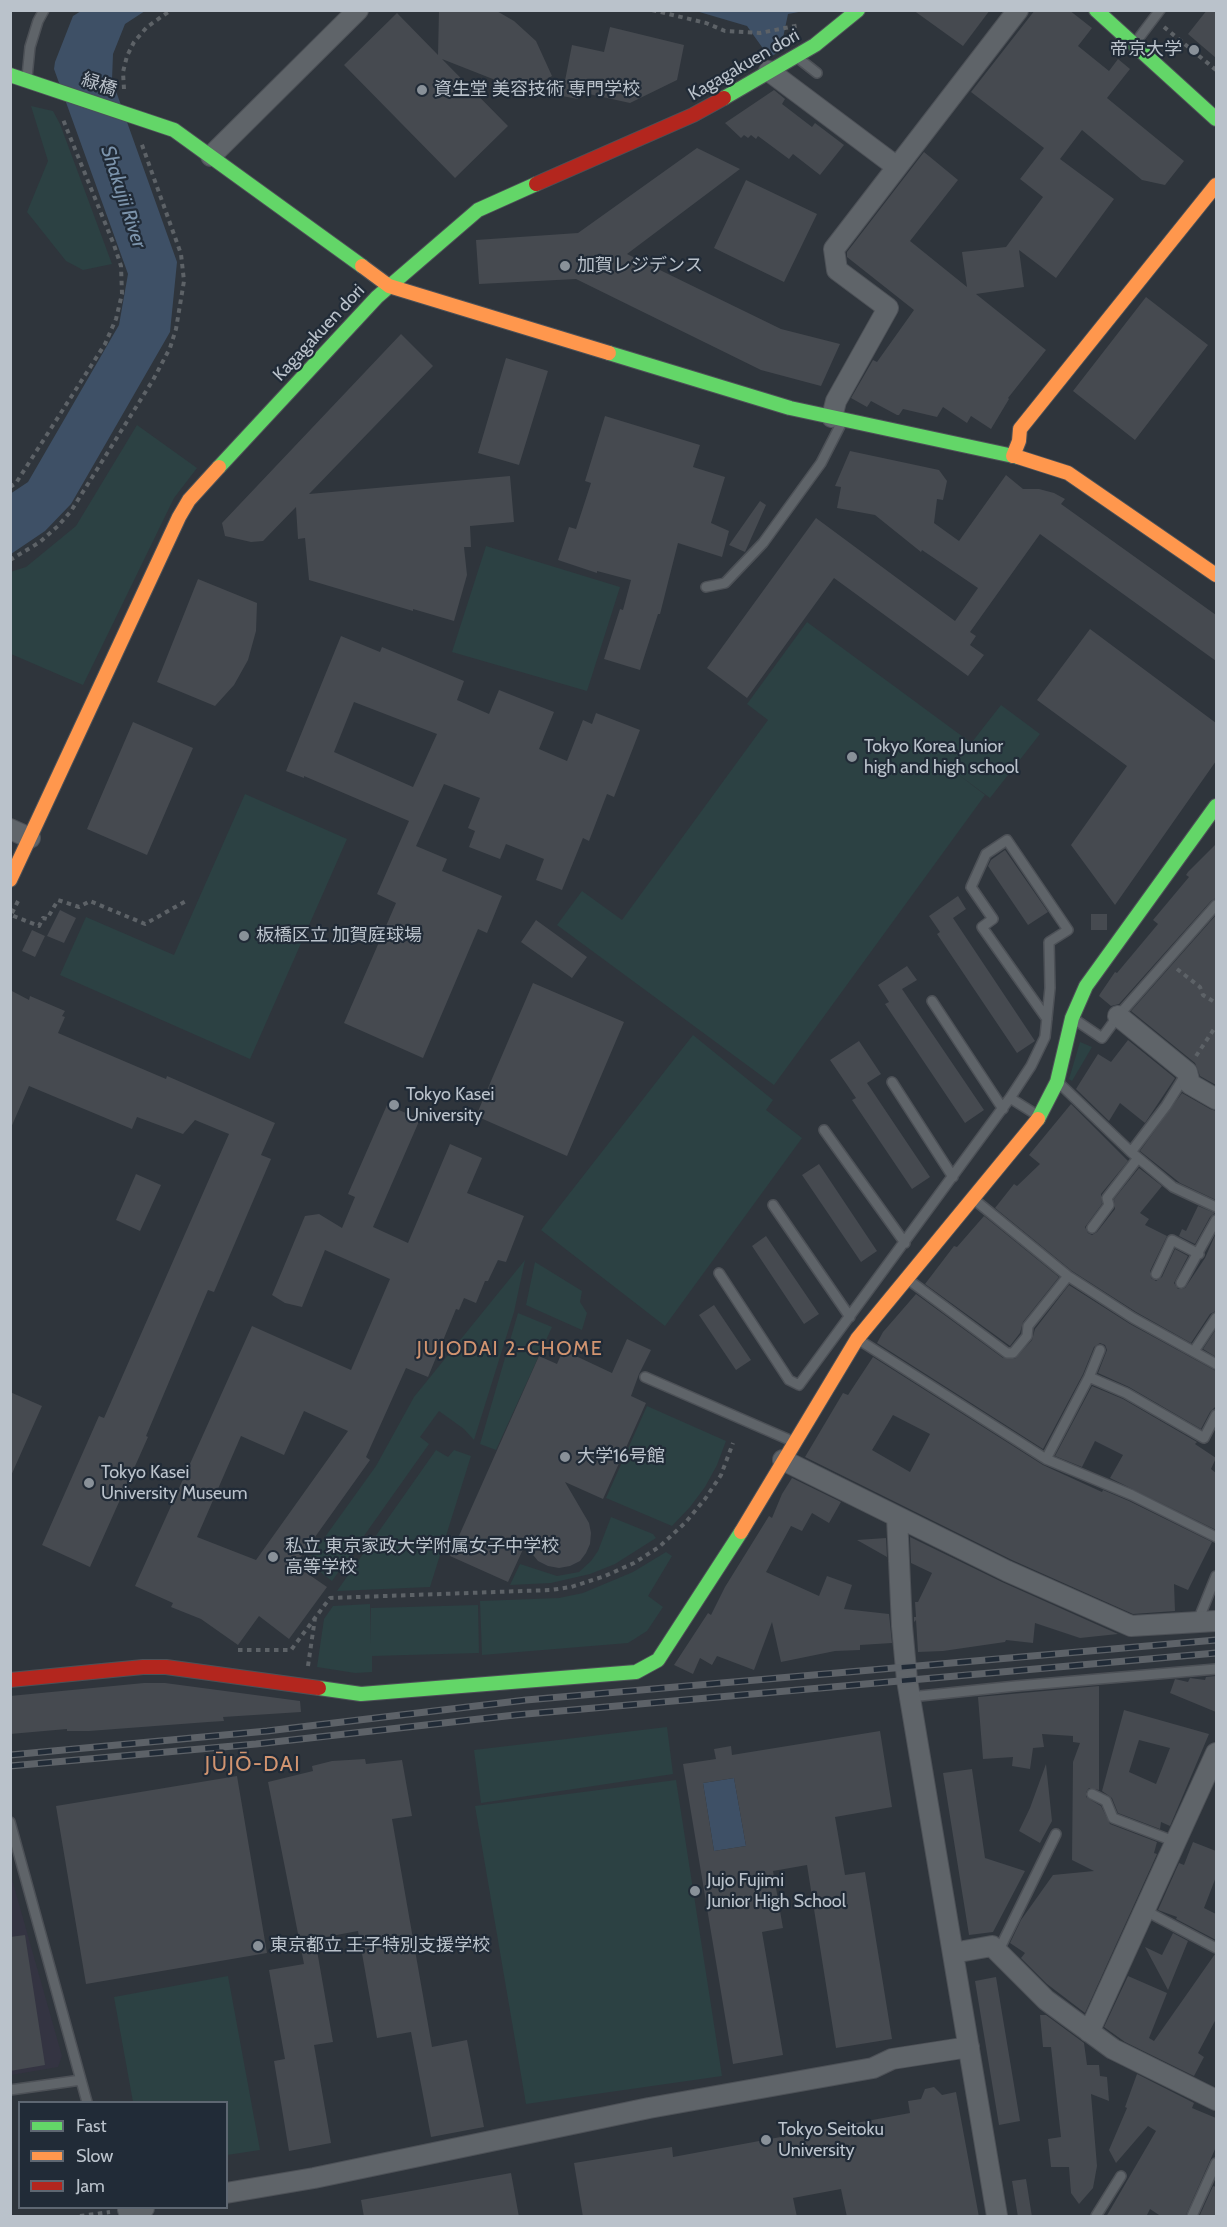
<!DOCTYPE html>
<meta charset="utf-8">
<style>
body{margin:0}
#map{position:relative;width:1227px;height:2227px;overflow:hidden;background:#2f353c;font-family:Cabin,sans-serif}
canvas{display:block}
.frame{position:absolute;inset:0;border:12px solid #bac2cb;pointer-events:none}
.legend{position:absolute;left:18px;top:2101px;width:210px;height:108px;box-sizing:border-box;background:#212b37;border:2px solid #5e6772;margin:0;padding:8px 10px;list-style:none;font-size:18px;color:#bac2cb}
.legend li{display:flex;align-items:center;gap:12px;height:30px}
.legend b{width:30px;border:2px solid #5e6772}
</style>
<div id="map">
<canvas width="1227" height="2227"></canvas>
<div class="frame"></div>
<ul class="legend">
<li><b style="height:8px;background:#63d668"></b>Fast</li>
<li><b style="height:8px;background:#ff974d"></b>Slow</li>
<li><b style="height:8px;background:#b3261e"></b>Jam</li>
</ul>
</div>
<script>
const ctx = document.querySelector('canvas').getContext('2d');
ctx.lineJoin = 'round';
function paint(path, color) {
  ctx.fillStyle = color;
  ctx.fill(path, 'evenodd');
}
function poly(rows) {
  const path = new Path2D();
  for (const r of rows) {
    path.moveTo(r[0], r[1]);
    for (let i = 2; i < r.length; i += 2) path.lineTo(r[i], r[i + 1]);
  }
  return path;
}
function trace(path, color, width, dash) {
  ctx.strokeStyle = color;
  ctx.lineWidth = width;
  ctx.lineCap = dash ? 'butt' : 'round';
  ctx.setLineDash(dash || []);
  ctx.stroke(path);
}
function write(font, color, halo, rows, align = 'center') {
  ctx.font = font + ' Cabin,"Noto Sans JP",sans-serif';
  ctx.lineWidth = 4.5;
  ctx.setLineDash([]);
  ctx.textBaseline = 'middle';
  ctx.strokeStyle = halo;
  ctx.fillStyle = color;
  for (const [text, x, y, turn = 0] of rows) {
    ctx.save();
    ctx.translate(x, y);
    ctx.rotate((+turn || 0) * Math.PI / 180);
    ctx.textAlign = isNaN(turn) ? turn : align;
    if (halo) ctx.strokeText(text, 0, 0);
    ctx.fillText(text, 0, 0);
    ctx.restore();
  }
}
const medical = poly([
 [10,1872,62,2056,58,2067,11,2075]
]);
const green = poly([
 [31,106,53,111,60,124,112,264,83,270,66,261,27,212,48,161],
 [137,425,197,468,174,498,83,685,11,654,10,572,26,567,76,526],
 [486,546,620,587,587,691,452,652],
 [807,622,970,742,954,765,1001,705,1040,734,990,798,951,769,985,795,774,1085,557,925,582,891,622,920,768,720,747,704],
 [245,794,347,839,250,1059,60,975,86,917,174,955],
 [693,1035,773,1100,766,1110,802,1138,665,1326,541,1230],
 [1080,1042,1092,1047,1072,1081,1069,1079],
 [525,1260,514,1312,474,1440,464,1429,439,1411,420,1437,429,1444,332,1581,307,1562,376,1466,414,1397],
 [535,1262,582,1291,580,1302,587,1313,582,1330,526,1305],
 [518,1313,552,1327,496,1450,480,1444],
 [647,1406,726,1441,717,1465,705,1487,690,1507,672,1526,606,1498],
 [436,1450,448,1457,454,1450,471,1456,430,1587,337,1591],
 [611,1517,653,1534,656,1538,615,1564,590,1574,551,1583,510,1585,520,1564,557,1576,579,1572,591,1561,598,1551],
 [666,1552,672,1556,648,1596,663,1607,647,1631,628,1643,482,1655,480,1601,559,1598,583,1593,633,1572],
 [370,1604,371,1645,371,1608,478,1605,479,1653,372,1656,372,1672,355,1673,317,1667,324,1619,333,1606],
 [667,1727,673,1774,481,1803,474,1750],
 [676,1780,722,2076,526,2104,475,1806],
 [228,1976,260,2150,227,2155,226,2102,133,2102,114,1997]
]);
const water = poly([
 [81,11,145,11,125,24,113,54,112,80,177,262,170,332,71,504,45,531,11,554,10,494,28,482,119,325,128,274,54,69,55,62,73,16],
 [696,11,804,11,788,14,780,52,769,57,747,26],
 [734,1778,746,1846,714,1851,703,1783]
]);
const building = poly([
 [439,10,495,10,514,21,536,41,552,76,536,85,521,86,508,85,442,59,508,126,455,178,344,65,397,13,438,55],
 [913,10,990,10,963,46],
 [1035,10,1069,10,1092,28,1078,46,1109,71,1118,59,1130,69,1107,98,1184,161,1165,185,1142,180,1082,130,1060,159,1114,199,1056,278,1019,250,1024,287,976,294,1046,350,1008,398,1009,399,991,429,971,416,967,423,943,407,937,417,903,409,899,415,897,415,871,401,867,407,851,398,873,360,877,362,914,310,847,257,847,252,924,152,958,180,910,241,967,287,962,252,1006,247,1043,197,1020,179,1044,148,971,92],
 [1207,10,1216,10,1216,58,1188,34],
 [610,27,684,45,677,80,630,103,580,92,578,99,562,96,572,45,604,52],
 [774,90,785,99,782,104,812,127,815,123,844,145,820,175,793,154,789,159,758,136,756,139,751,135,748,138,744,135,741,138,725,123],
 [697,148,740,169,627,254,781,329,840,344,821,386,761,370,576,279,479,284,476,240,578,233],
 [746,180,817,214,784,282,714,248],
 [1146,297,1208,345,1135,440,1073,391],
 [401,334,433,366,309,494,510,476,514,522,470,526,471,547,464,547,467,575,454,621,413,609,413,611,309,580,305,538,298,539,296,507,263,541,251,542,225,536,222,523],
 [506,358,548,371,519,465,478,453],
 [605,416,700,445,693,467,725,477,711,523,729,531,722,557,678,543,660,614,658,614,640,670,604,659,620,609,623,610,631,580,597,571,597,573,558,560,569,527,576,529,591,483,585,481],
 [850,451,939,470,947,481,943,500,937,499,934,523,959,541,1006,475,1023,489,1039,489,1054,493,1065,499,1061,504,1216,615,1216,661,1040,534,970,632,976,636,970,645,984,655,968,676,834,578,747,698,707,668,816,518,955,621,978,588,922,550,921,552,875,515,837,508,841,487,835,486],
 [760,501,766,505,745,552,729,545],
 [198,579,257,603,256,631,248,660,234,685,215,706,157,682],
 [1090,629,1216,723,1216,761,1115,905,1071,845,1127,766,1037,700],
 [341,636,380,652,382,647,464,681,457,700,489,714,499,690,554,712,539,749,567,761,583,720,592,724,596,713,640,730,614,797,607,794,589,841,583,838,562,890,536,880,544,859,506,844,500,859,469,847,475,831,468,828,480,798,444,784,416,846,447,859,442,871,502,896,487,933,478,929,423,1058,344,1023,396,903,377,894,409,821,304,776,304,778,286,771],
 [354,702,437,734,413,787,334,752],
 [133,722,193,748,147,855,87,829],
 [1216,844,1216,898,1211,901,1119,1004,1111,1006,1099,996,1100,994,1115,972,1117,973,1158,924,1153,920,1189,877,1186,875,1188,872],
 [1005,850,1048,912,1028,925,988,866,991,860],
 [958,896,966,909,953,918,1035,1041,1017,1053,937,934,940,932,929,916],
 [60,910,76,918,64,943,47,936],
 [1091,914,1107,914,1107,930,1091,930],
 [1216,915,1216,1085,1200,1076,1195,1063,1131,1011],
 [536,920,587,957,572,978,521,942],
 [32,930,45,936,35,957,22,951],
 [907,966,917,980,902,989,984,1110,965,1123,885,1004,889,1002,878,985],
 [533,983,624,1022,567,1156,476,1116],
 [10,990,29,1000,30,996,65,1011,62,1016,65,1017,58,1033,166,1079,167,1076,275,1123,261,1155,271,1159,214,1292,208,1290,146,1436,148,1437,90,1567,42,1545,99,1416,104,1418,229,1134,195,1120,183,1134,137,1117,132,1129,29,1086,10,1130],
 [1128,1040,1175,1078,1145,1123,1120,1103,1109,1121,1076,1089,1098,1054,1111,1062],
 [859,1041,881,1074,867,1083,930,1177,912,1189,852,1100,856,1098,830,1060],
 [1182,1093,1210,1109,1216,1111,1216,1200,1180,1183,1140,1151],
 [1071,1104,1128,1161,1101,1194,1102,1204,1085,1227,1088,1233,1092,1235,1097,1232,1115,1209,1114,1199,1139,1168,1162,1186,1140,1213,1149,1219,1145,1225,1167,1236,1150,1271,1151,1278,1156,1281,1162,1277,1175,1249,1188,1256,1174,1283,1178,1289,1185,1288,1205,1258,1216,1233,1216,1311,1210,1314,1191,1343,1136,1312,1072,1271,995,1208,1014,1184,1017,1186,1040,1164,1029,1155],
 [387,1105,420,1119,373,1227,408,1243,450,1144,482,1158,467,1193,524,1216,506,1262,498,1260,488,1281,485,1281,476,1303,464,1298,459,1310,456,1309,428,1377,406,1368,366,1457,370,1460,295,1565,327,1587,289,1639,259,1616,238,1645,201,1619,171,1607,173,1603,135,1586,252,1326,351,1370,390,1279,325,1250,302,1307,285,1303,272,1295,305,1216,319,1214,342,1228,355,1197,348,1194],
 [304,1411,348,1431,256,1560,197,1537,241,1436,284,1455],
 [819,1164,877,1251,861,1262,802,1175],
 [136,1174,161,1185,140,1231,116,1220],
 [1198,1206,1215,1213,1210,1217,1195,1244,1179,1236,1182,1229,1186,1231],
 [984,1216,1059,1277,1023,1322,1020,1333,1010,1346,925,1284,954,1246,957,1247],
 [766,1236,819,1314,804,1324,752,1246],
 [1069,1285,1130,1324,1216,1371,1216,1406,1210,1412,1201,1429,1129,1387,1098,1373,1107,1350,1105,1345,1100,1343,1094,1347,1083,1374,1043,1449,877,1343,883,1332,916,1294,1003,1358,1015,1359,1032,1340,1035,1329],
 [714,1305,751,1360,736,1370,699,1315],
 [1216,1329,1216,1357,1203,1349],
 [627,1339,651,1350,639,1374,631,1396,646,1403,603,1499,565,1482,589,1523,591,1533,590,1544,586,1553,580,1561,570,1566,559,1568,548,1566,538,1561,525,1545,508,1582,450,1556,539,1356,557,1364,563,1350,612,1373],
 [873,1357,1043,1465,1102,1492,1103,1490,1129,1501,1212,1542,1188,1590,1174,1584,1175,1611,1133,1614,1012,1560,805,1457,843,1393,848,1395],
 [893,1415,930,1434,910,1472,872,1450],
 [1092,1386,1123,1399,1197,1442,1195,1444,1216,1458,1211,1469,1216,1473,1216,1530,1110,1478,1123,1455,1095,1441,1082,1467,1055,1456],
 [10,1392,42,1406,10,1478],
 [792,1478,841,1502,829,1523,812,1513,802,1531,791,1526,766,1572,819,1596,827,1576,852,1585,844,1609,889,1614,892,1643,860,1645,860,1650,835,1651,781,1662,772,1622,754,1670,717,1656,712,1665,700,1658,693,1674,674,1665,708,1613,711,1615,725,1587,769,1516,772,1518,782,1494],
 [910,1537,1002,1582,1118,1634,1080,1638,1035,1623,1033,1643,1006,1640,1005,1642,943,1651,918,1652,916,1620,914,1622,914,1617,916,1617,915,1602,918,1602,932,1573,911,1563],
 [886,1538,887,1557,857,1540],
 [1216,1676,1216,1712,1170,1693,1175,1679,1188,1682,1190,1678,1205,1680,1206,1677],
 [144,1683,165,1683,300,1701,301,1712,223,1717,224,1721,208,1722,89,1731,67,1731,67,1729,10,1734,10,1696],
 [1099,1686,1099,1790,1089,1788,1086,1792,1086,1797,1101,1806,1110,1824,1157,1842,1154,1853,1157,1854,1085,2013,1047,1984,1021,1958,1025,1953,1010,1943,1021,1920,1053,1875,1094,1871,1072,1860,1073,1762,1080,1743,1073,1742,1073,1736,1042,1734,1044,1747,1033,1748,1030,1769,1012,1766,1013,1757,983,1759,978,1697],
 [1124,1710,1209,1734,1170,1826,1161,1822,1160,1829,1118,1813,1112,1798,1102,1791],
 [1139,1740,1170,1748,1156,1784,1129,1772],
 [880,1731,892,1807,835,1817,845,1875,865,1872,892,2039,836,2048,807,1865,773,1871,783,1928,762,1932,783,2055,733,2064,683,1764,716,1759,714,1749,731,1746,732,1755],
 [734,1778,746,1846,714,1851,703,1783],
 [365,1759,366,1764,402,1760,412,1816,392,1819,432,2047,467,2040,484,2127,431,2137,411,2032,377,2038,358,1931,315,1939,333,2042,314,2045,331,2143,289,2151,274,2061,285,2059,269,1970,304,1964,268,1782,313,1771,312,1766,332,1761],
 [1046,1764,1052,1821,1040,1843,1019,1831,1030,1808],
 [972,1769,985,1858,1025,1871,993,1932,969,1935,943,1773],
 [237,1776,267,1953,86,1984,56,1806],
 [1193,1842,1216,1851,1216,1877,1204,1908,1216,1914,1216,1940,1176,1919,1177,1917,1158,1910,1179,1863,1184,1865],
 [1173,1933,1188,1941,1168,1990,1145,1947,1162,1955],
 [25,1935,45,2065,10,2071,10,1937],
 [1215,1954,1216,1955,1216,2019,1198,2053,1204,2057,1194,2076,1125,2042,1104,2027,1128,1976,1167,1993,1149,2038,1154,2041],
 [996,1977,1020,2121,999,2125,975,1981],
 [1040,2015,1046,2015,1084,2043,1087,2065,1099,2065,1100,2076,1107,2077,1109,2101,1091,2094,1097,2166,1093,2188,1079,2204,1071,2193,1069,2167,1051,2167,1048,2139,1061,2137,1051,2047,1043,2047],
 [1137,2074,1194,2103,1192,2108,1216,2118,1216,2147,1185,2217,1162,2217,1150,2209,1146,2217,1106,2217,1156,2131,1148,2126,1116,2163,1109,2150,1127,2108,1125,2107],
 [934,2087,942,2095,956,2092,979,2217,847,2217,841,2189,793,2198,797,2217,583,2217,574,2163,672,2147,673,2157,910,2113,908,2101,921,2099,925,2089],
 [511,2173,519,2217,364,2217,361,2200],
 [1026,2179,1032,2217,1018,2217,1012,2181],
 [1213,2186,1216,2187,1216,2217,1199,2217]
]);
const path = poly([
 [652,10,706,23,725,31,760,33,800,25],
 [1164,27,1216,70],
 [124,89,123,72,127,56,134,42,147,27,171,10],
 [10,487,16,483,105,344,116,319,122,294,121,266,114,245,62,117],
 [10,560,40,542,58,526,71,511,153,380,170,348,176,329,184,281,181,254,141,142],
 [18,901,11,915,39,926,43,918,47,919,58,900,79,907,90,901,145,924,186,901],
 [1177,969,1200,987,1203,995,1216,1003],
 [1196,1056,1216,1026],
 [238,1650,291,1650,330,1598,551,1590,571,1587,605,1576,634,1563,659,1547,685,1523,705,1499,721,1475,733,1443],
 [308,1666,315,1618],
 [80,2216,110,2212]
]);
const lane = poly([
 [1135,43,1160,10],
 [798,58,817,73],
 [27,77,30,47,38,21,44,10],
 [706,587,725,583,763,543,821,463,842,422],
 [932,1001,1003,1109],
 [1074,1019,1102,1038,1118,1016,1216,905],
 [892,1082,953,1177],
 [1059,1083,1131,1152,1173,1187,1216,1207],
 [1010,1098,1037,1115],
 [824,1130,905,1243],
 [1131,1152,1166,1106,1186,1074],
 [976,1201,1068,1276,1133,1318,1216,1364],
 [773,1205,850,1317],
 [1092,1228,1109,1205,1107,1198,1138,1158],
 [719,1273,789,1380,799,1385,1010,1098,1031,1066,1045,1037,1050,988,1049,942,1068,930,1007,840,986,854,971,887,993,919,982,927,1047,1019],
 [1156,1274,1172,1240,1199,1254],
 [910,1281,1007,1353,1013,1353,1027,1336,1028,1326,1068,1276],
 [1181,1283,1216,1220],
 [859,1340,1046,1459,1132,1495,1216,1537],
 [1194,1351,1216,1318],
 [645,1377,792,1441],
 [1089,1377,1126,1393,1204,1438,1216,1415],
 [1046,1459,1089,1377,1100,1350],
 [1197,1623,1216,1576],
 [910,1697,1016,1686,1216,1669],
 [1092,1794,1106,1801,1113,1818,1176,1842],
 [10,1822,87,2102],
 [1146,1911,1216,1948],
 [998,1952,1056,1834],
 [10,2090,81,2080],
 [1096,2216,1121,2176],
 [1192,2216,1216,2163]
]);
const street = poly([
 [769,71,897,167],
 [211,156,358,10],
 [832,417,836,401,888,308,837,270,834,249,1018,10],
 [10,829,30,838],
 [1118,1016,1187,1072,1190,1084,1216,1099],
 [783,1460,1007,1571,1131,1626,1216,1621],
 [897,1517,902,1626,907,1680,997,2216],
 [953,1953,992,1946,1046,2000,1113,2049,1216,2100],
 [1089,2032,1216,1753],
 [226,2193,314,2178,649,2108,873,2068,892,2059,969,2047],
 [128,2210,144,2208]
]);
const fast = poly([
 [1096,10,1216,119],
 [10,75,174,130,362,266],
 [724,98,815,45,858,10],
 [609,353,790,408,1018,457],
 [219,467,377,297,478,210,536,184],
 [1038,1119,1057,1082,1072,1018,1086,986,1216,806],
 [319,1688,361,1694,636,1672,658,1660,741,1532]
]);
const slow = poly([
 [362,266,389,286,609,353],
 [1013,456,1019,441,1020,429,1216,185],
 [1018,457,1068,473,1216,575],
 [10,880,179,517,189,500,219,467],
 [741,1532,857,1339,1038,1119]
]);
const jam = poly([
 [536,184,693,115,724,98],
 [10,1680,143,1667,166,1667,319,1688]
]);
const rail = poly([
 [10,1755,267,1731,526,1700,1216,1640],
 [10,1766,256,1744,515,1715,1216,1653]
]);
const markers = [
 [1194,50,6,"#899199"],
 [422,90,6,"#899199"],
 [565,266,6,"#899199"],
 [852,757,6,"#899199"],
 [244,936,6,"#899199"],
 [394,1105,6,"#899199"],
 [565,1457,6,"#899199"],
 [89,1483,6,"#899199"],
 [273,1557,6,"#899199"],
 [695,1891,6,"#899199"],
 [258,1946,6,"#899199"],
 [766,2140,6,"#899199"]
];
const poiNames = [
 ["帝京大学",1182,50,"right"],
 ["資生堂 美容技術 専門学校",434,90],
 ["加賀レジデンス",577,266],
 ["Tokyo Korea Junior",864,747],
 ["high and high school",864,768],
 ["板橋区立 加賀庭球場",256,936],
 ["Tokyo Kasei",406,1095],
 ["University",406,1116],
 ["大学16号館",577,1457],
 ["Tokyo Kasei",101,1473],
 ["University Museum",101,1494],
 ["私立 東京家政大学附属女子中学校",285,1547],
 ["高等学校",285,1568],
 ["Jujo Fujimi",707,1881],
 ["Junior High School",707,1902],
 ["東京都立 王子特別支援学校",270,1946],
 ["Tokyo Seitoku",778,2130],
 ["University",778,2151]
];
const streetNames = [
 ["Kagagakuen dori",744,65,-30],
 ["緑橋",99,85,19],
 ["Kagagakuen dori",319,333,-47]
];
const waterNames = [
 ["Shakujii River",123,197,72]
];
const neighbourhoodNames = [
 ["JUJODAI 2-CHOME",510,1349]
];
const quarterNames = [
 ["JŪJŌ-DAI",253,1765]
];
paint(medical, '#343442');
paint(green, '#2c4143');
paint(water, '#3e5066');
paint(building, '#464a50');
trace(lane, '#4d5157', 12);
trace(street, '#4d5157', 22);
trace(fast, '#4d5157', 16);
trace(slow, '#4d5157', 16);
trace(jam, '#4d5157', 16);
trace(path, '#5d6267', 4, [4.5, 4.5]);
trace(lane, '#5f6469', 9);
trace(street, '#5f6469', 20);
trace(fast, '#63d668', 14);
trace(slow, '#ff974d', 14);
trace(jam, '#b3261e', 14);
trace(rail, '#5d6268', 7);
trace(rail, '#212b37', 4.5, [14]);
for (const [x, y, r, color] of markers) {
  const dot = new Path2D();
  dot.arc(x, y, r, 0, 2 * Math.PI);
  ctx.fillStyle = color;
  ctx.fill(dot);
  trace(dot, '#212b37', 2);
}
write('18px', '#bac2cb', '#212b37', poiNames, 'left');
write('18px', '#bac2cb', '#212b37', streetNames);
write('italic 20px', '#7c94ac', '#212b37', waterNames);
ctx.letterSpacing = '1.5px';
write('20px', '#d19470', '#212b37', neighbourhoodNames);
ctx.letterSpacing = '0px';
ctx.letterSpacing = '1.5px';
write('21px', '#d19470', '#212b37', quarterNames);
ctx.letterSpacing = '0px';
</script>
